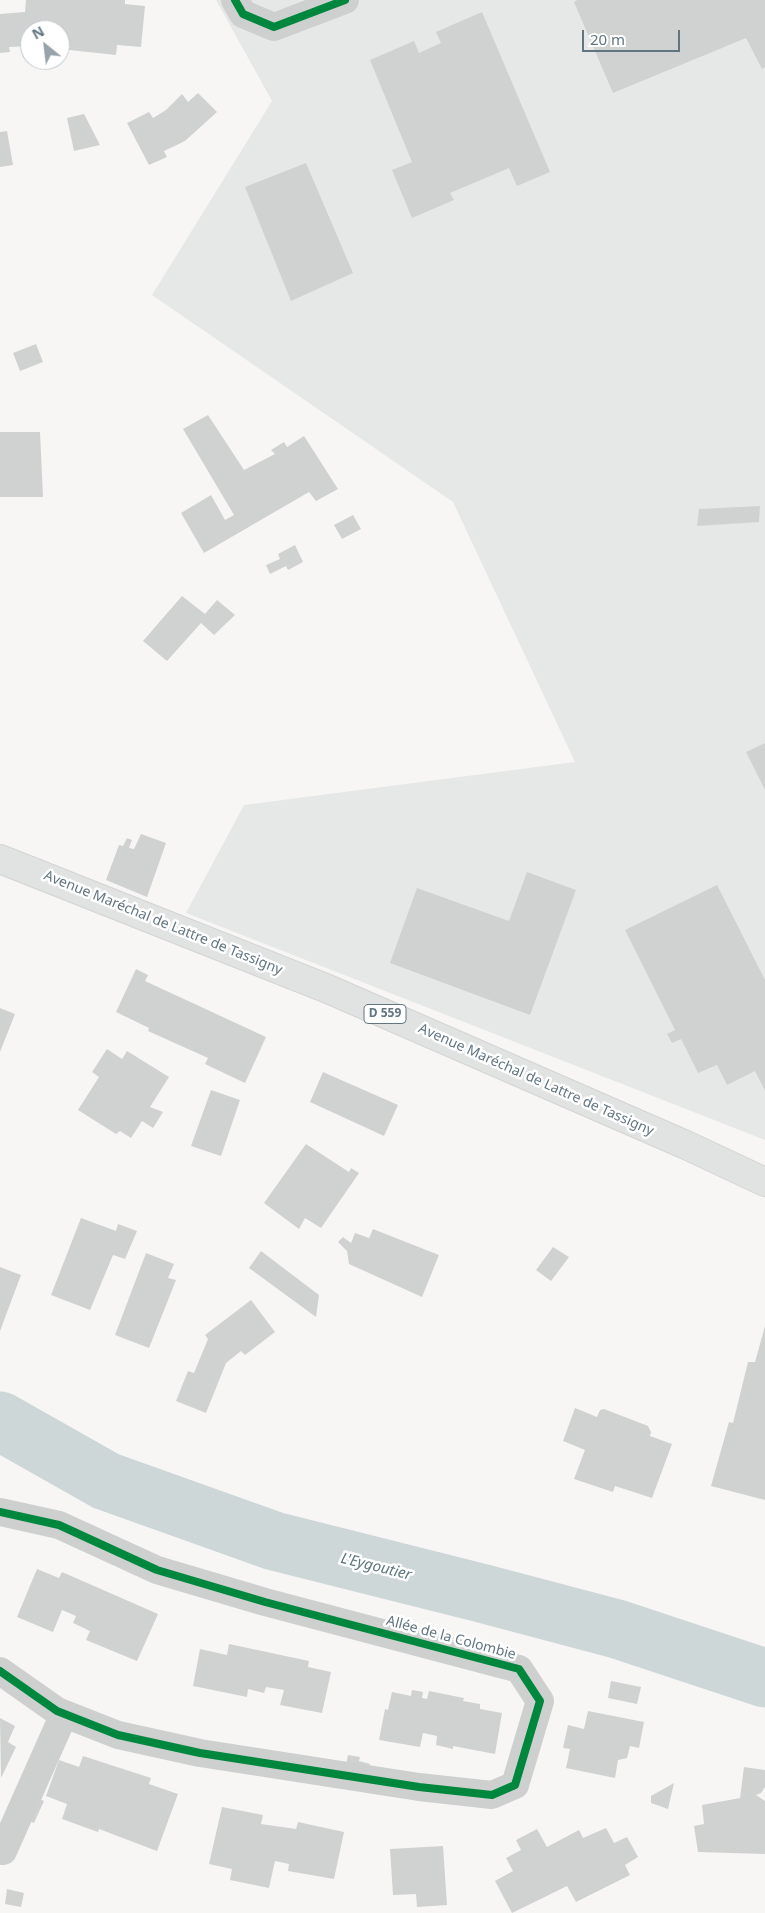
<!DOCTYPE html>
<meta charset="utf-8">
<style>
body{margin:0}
#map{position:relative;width:765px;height:1913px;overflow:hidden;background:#f7f6f5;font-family:"Noto Sans",sans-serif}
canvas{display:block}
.north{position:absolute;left:20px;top:20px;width:50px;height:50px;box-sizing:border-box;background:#fff;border:1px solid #c0c8cd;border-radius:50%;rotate:331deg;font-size:14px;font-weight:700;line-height:20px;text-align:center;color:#617681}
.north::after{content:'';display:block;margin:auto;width:18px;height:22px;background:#96a3aa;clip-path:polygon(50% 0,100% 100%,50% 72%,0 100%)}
.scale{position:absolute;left:582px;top:30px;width:98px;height:22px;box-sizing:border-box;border:2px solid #617681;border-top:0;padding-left:6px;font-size:15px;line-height:18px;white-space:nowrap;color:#617681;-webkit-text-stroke:4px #fff;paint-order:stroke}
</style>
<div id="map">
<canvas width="765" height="1913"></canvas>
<div class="north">N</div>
<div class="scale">20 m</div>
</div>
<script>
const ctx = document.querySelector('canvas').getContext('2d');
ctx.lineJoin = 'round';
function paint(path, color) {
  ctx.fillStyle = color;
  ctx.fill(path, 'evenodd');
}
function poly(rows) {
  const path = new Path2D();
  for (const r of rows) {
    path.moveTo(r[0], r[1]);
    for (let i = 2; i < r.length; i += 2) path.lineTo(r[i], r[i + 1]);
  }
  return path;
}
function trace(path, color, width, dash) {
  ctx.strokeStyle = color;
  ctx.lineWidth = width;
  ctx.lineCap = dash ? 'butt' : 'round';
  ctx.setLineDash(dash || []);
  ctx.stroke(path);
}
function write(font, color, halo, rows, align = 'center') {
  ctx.font = font + ' "Noto Sans",sans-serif';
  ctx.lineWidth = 5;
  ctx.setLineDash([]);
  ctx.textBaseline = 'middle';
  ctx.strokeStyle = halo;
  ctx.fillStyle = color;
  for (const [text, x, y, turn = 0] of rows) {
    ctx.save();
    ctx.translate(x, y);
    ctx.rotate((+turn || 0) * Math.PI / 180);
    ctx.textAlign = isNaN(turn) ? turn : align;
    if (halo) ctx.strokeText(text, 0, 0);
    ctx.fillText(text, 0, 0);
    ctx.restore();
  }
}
const built = poly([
 [216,0,765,0,765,1140,186,913,244,805,575,762,453,502,152,295,272,101]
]);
const river = poly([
 [0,1421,106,1481,274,1541,481,1593,617,1629,765,1678]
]);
const building = poly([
 [26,0,125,0,125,4,145,6,141,47,117,45,116,55,60,49,60,30,30,30,30,46,9,47,10,52,0,53,0,14,25,12],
 [577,0,765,0,765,67,762,69,746,38,613,93,574,2],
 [482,12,550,172,517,186,509,168,450,193,454,200,412,218,392,170,412,162,370,60,414,41,419,53,441,43,436,32],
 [198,93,217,112,185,141,164,151,167,157,149,165,127,123,149,112,153,118,166,110,182,94,188,102],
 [84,114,100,145,74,151,67,118],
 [7,131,13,165,0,167,0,132],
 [306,163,353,273,291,301,245,187],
 [36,344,43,362,20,371,13,353],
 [208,415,244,470,275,454,271,450,284,442,287,447,304,436,338,489,316,501,309,492,204,553,181,513,211,495,225,520,234,515,183,429],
 [0,432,40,432,43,497,0,497],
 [760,506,759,522,697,526,699,509],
 [353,515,361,529,342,539,334,525],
 [295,545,303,562,288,570,286,566,270,574,266,565,280,559,278,554],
 [182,596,205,614,217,600,235,615,214,635,201,623,167,661,143,641],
 [765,743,765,790,746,752],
 [141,834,166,843,147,897,106,880,119,845,123,846,127,838,132,840,129,848,134,849],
 [527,872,576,890,530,1015,390,963,417,888,509,921],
 [717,885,765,980,765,1091,755,1071,727,1085,717,1065,698,1073,681,1039,672,1043,667,1034,675,1030,625,930],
 [136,969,148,975,145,981,266,1037,245,1083,205,1064,208,1058,148,1031,149,1028,116,1012],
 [0,1008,15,1014,0,1052],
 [107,1049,122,1059,127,1051,169,1077,150,1107,163,1112,153,1128,142,1121,131,1138,120,1131,116,1134,78,1110,99,1077,92,1072],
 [323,1072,398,1105,384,1136,310,1102],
 [211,1090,240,1100,221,1156,191,1146],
 [306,1144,349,1172,351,1168,359,1173,321,1228,305,1218,299,1229,264,1203],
 [81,1218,116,1231,118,1224,137,1231,125,1259,113,1255,90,1310,51,1295],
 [373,1229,439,1255,422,1297,349,1264,347,1251,338,1242,343,1237,351,1243,355,1233,369,1238],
 [553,1247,569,1257,551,1281,536,1270],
 [261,1251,319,1295,316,1317,249,1268],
 [146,1253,174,1264,168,1278,176,1280,149,1348,115,1335],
 [0,1267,21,1275,0,1331],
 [251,1300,275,1332,245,1355,241,1351,226,1363,206,1413,176,1401,188,1371,194,1373,208,1339,205,1335],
 [765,1326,765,1500,711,1486,729,1422,733,1423,748,1362,755,1362],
 [575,1408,597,1417,600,1410,604,1409,648,1426,651,1432,650,1436,672,1444,652,1498,615,1486,613,1492,574,1479,585,1450,563,1441],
 [37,1569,59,1578,62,1572,158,1614,137,1661,86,1640,90,1631,73,1623,76,1616,62,1610,53,1632,17,1617],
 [229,1644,309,1661,308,1667,331,1672,322,1713,280,1705,284,1690,266,1687,264,1693,248,1689,247,1697,193,1686,200,1649,227,1655],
 [611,1681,641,1687,637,1704,608,1698],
 [412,1690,423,1692,422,1698,427,1699,429,1691,464,1698,463,1701,480,1704,480,1709,502,1713,495,1754,453,1746,453,1749,436,1745,437,1736,423,1733,420,1747,379,1740,385,1709,388,1710,392,1692,411,1696],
 [588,1711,644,1722,639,1748,630,1746,627,1758,618,1760,615,1778,566,1768,570,1749,563,1748,568,1725,584,1729],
 [0,1718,15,1726,8,1742,16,1747,1,1778],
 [348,1755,360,1757,359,1761,370,1764,369,1769,346,1765],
 [83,1756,151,1778,149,1784,178,1794,157,1851,99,1829,98,1832,62,1819,67,1804,46,1796,59,1760,79,1767],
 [744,1767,765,1770,765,1787,761,1793,756,1795,765,1801,765,1854,698,1852,694,1826,704,1824,702,1805,740,1798],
 [674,1783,668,1809,651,1803,651,1796],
 [33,1796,44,1801,34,1823,22,1818],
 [222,1807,263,1815,261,1824,296,1829,298,1822,344,1832,334,1879,288,1871,289,1864,275,1861,269,1888,230,1880,232,1869,209,1864],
 [606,1828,614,1843,627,1837,638,1857,625,1865,630,1875,576,1902,567,1886,512,1913,495,1881,513,1871,506,1858,521,1850,516,1840,537,1829,547,1847,579,1830,583,1838],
 [443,1846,447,1905,417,1907,416,1894,393,1895,390,1849],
 [7,1889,24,1893,21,1907,5,1904]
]);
const minor = poly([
 [235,0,243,14,274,27,345,0],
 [0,1512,59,1525,157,1570,265,1602,519,1669,540,1701,515,1785,492,1795,419,1787,200,1753,118,1735,57,1711,0,1671],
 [3,1851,64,1714]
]);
const major = poly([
 [0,859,328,989,686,1145,765,1182]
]);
const cycleway = poly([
 [235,0,243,14,274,27,345,0],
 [0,1512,59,1525,157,1570,265,1602,519,1669,540,1701,515,1785,492,1795,419,1787,200,1753,118,1735,57,1711,0,1671]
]);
const shields = [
 [385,1014,42]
];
const shieldNames = [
 ["D 559",385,1014]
];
const streetNames = [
 ["Avenue Maréchal de Lattre de Tassigny",163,923,22],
 ["Avenue Maréchal de Lattre de Tassigny",536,1080,24],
 ["Allée de la Colombie",451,1638,15]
];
const waterNames = [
 ["L'Eygoutier",376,1567,14]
];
paint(built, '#e6e8e7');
trace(river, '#cdd7d8', 59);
paint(building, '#d0d2d2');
trace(major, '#d4d4d4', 30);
trace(minor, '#ced0d0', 28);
trace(major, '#e1e2e2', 28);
trace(cycleway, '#00873e', 8);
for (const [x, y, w] of shields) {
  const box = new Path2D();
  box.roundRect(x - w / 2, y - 9.5, w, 19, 4);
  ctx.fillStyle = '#fff';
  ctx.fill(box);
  trace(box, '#617681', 1);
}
write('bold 12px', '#617681', null, shieldNames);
write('14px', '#617681', '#fff', streetNames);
write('italic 15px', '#5b767c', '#fff', waterNames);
</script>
